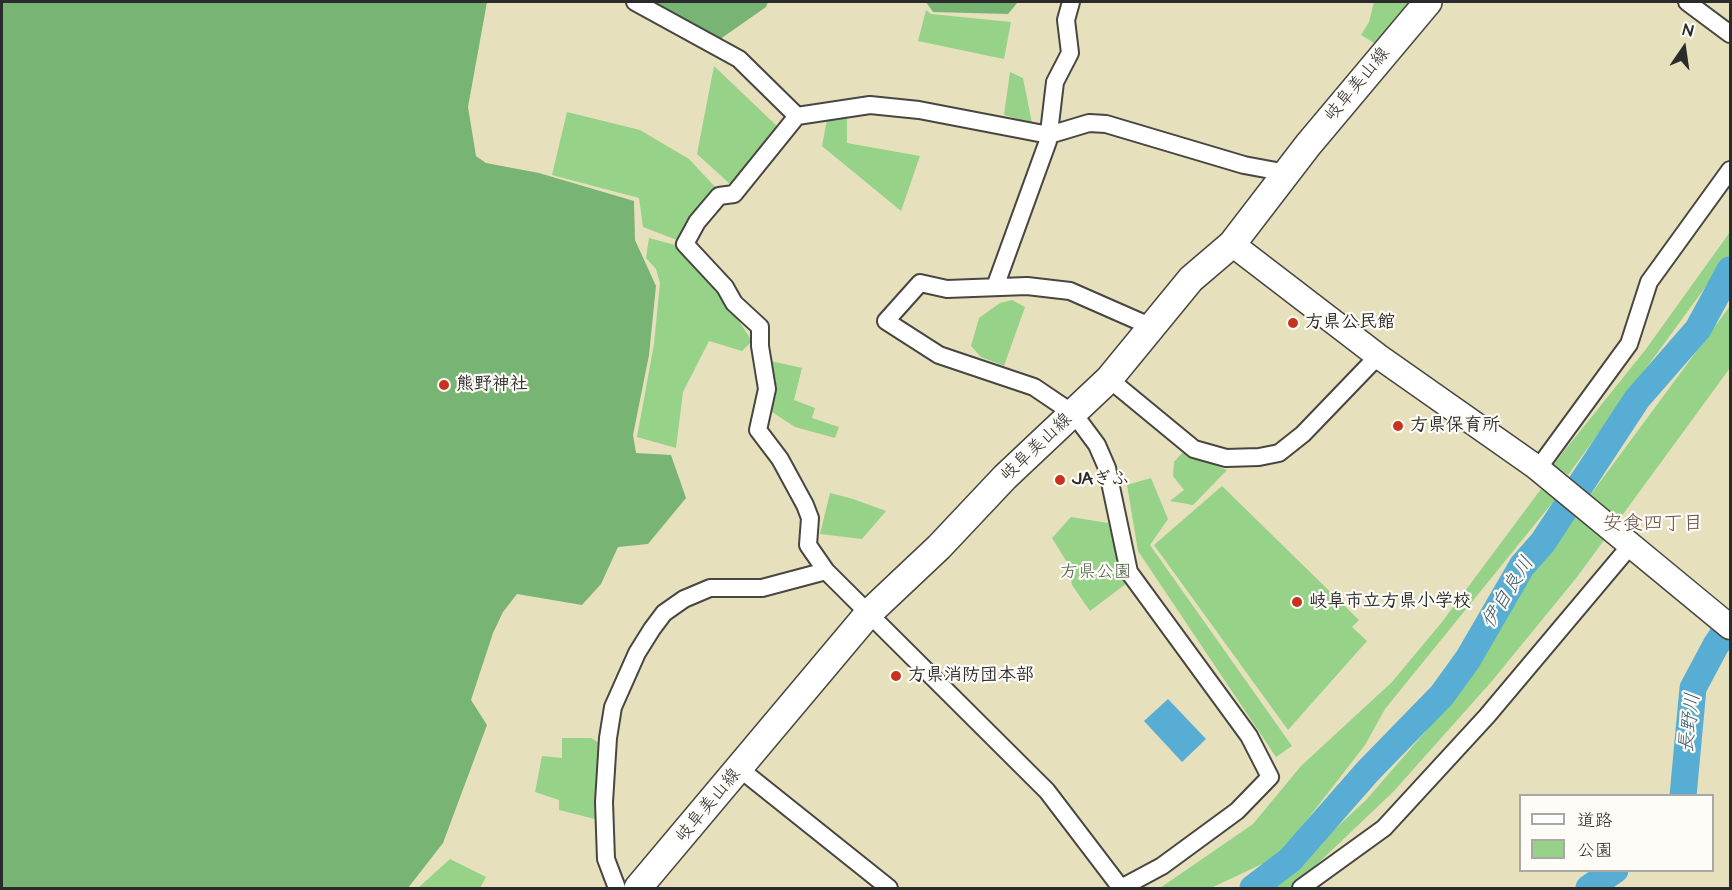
<!DOCTYPE html>
<meta charset="utf-8">
<style>
body{margin:0}
#map{position:relative;width:1732px;height:890px;overflow:hidden;background:#e7e0bc;font-family:"Architects Daughter","Klee One",sans-serif}
canvas{display:block}
.frame{position:absolute;inset:0;border:3px solid #2b2b2b;pointer-events:none}
.legend{position:absolute;left:1519px;top:794px;width:195px;height:78px;box-sizing:border-box;background:#fdfcf7;border:2px solid #a9a8a5;margin:0;padding:8px 10px;list-style:none;font-size:18px;color:#2b2b2b}
.legend li{display:flex;align-items:center;gap:12px;height:30px}
.legend b{width:30px;border:2px solid #a9a8a5}
.north{position:absolute;left:1654px;top:18px;width:60px;height:60px;-webkit-text-stroke:4px #fdfcf7;paint-order:stroke;rotate:13deg;font-size:16px;font-weight:700;line-height:24px;text-align:center;color:#2b2b2b}
.north::after{content:'';display:block;margin:auto;width:21px;height:27px;background:#2b2b2b;clip-path:polygon(50% 0,100% 100%,50% 72%,0 100%)}
</style>
<div id="map">
<canvas width="1732" height="890"></canvas>
<div class="frame"></div>
<ul class="legend">
<li><b style="height:8px;background:#fff"></b>道路</li>
<li><b style="height:16px;background:#96d287"></b>公園</li>
</ul>
<div class="north">N</div>
</div>
<script>
const ctx = document.querySelector('canvas').getContext('2d');
ctx.lineJoin = 'round';
function paint(path, color) {
  ctx.fillStyle = color;
  ctx.fill(path, 'evenodd');
}
function poly(rows) {
  const path = new Path2D();
  for (const r of rows) {
    path.moveTo(r[0], r[1]);
    for (let i = 2; i < r.length; i += 2) path.lineTo(r[i], r[i + 1]);
  }
  return path;
}
function trace(path, color, width, dash) {
  ctx.strokeStyle = color;
  ctx.lineWidth = width;
  ctx.lineCap = dash ? 'butt' : 'round';
  ctx.setLineDash(dash || []);
  ctx.stroke(path);
}
function write(font, color, halo, rows, align = 'center') {
  ctx.font = font + ' "Architects Daughter","Klee One",sans-serif';
  ctx.lineWidth = 4.5;
  ctx.setLineDash([]);
  ctx.textBaseline = 'middle';
  ctx.strokeStyle = halo;
  ctx.fillStyle = color;
  for (const [text, x, y, turn = 0] of rows) {
    ctx.save();
    ctx.translate(x, y);
    ctx.rotate((+turn || 0) * Math.PI / 180);
    ctx.textAlign = isNaN(turn) ? turn : align;
    if (halo) ctx.strokeText(text, 0, 0);
    ctx.fillText(text, 0, 0);
    ctx.restore();
  }
}
const green = poly([
 [1374,2,1416,2,1379,46,1361,35,1369,22],
 [926,10,931,14,1011,22,1004,59,918,41],
 [714,66,779,128,730,184,697,154],
 [1010,72,1023,78,1032,123,1004,115],
 [567,112,640,130,689,159,717,189,682,242,643,227,639,198,552,175],
 [828,114,847,114,847,143,920,156,901,211,822,146],
 [1730,232,1730,258,1712,278,1568,475,1553,465,1646,349],
 [649,238,679,246,735,315,752,341,742,351,709,341,683,392,676,448,637,437,654,344,660,283,656,269,646,258],
 [1012,300,1025,307,1004,366,981,357,971,346,979,318,1000,303],
 [1730,306,1730,368,1577,577,1492,681,1393,792,1292,888,1272,888,1366,800,1426,731,1543,559],
 [762,359,802,368,794,400,815,408,812,418,839,427,835,438,795,427,772,412,765,394],
 [1182,453,1227,470,1193,505,1170,501,1184,490,1173,476,1174,462],
 [1151,478,1168,519,1150,545,1292,746,1276,757,1138,551,1127,485],
 [1222,486,1359,620,1352,627,1367,641,1288,730,1154,545],
 [1541,489,1557,497,1385,709,1365,745,1279,856,1211,888,1160,888,1253,824,1301,766,1392,682,1442,622],
 [830,493,853,499,886,511,862,539,820,534],
 [1071,517,1108,523,1127,583,1090,611,1072,585,1068,564,1052,538],
 [562,738,591,738,601,744,599,820,559,810,559,800,535,792,542,756,562,758],
 [450,859,486,877,480,888,418,888]
]);
const forest = poly([
 [2,2,487,2,468,107,476,156,486,163,539,173,634,201,635,240,656,286,649,355,633,435,636,453,671,455,686,498,648,544,618,547,601,584,582,605,517,594,503,612,493,633,471,700,487,725,443,843,408,888,2,888],
 [652,2,768,2,766,7,716,42,689,21],
 [926,2,1018,2,1008,14,933,12]
]);
const water = poly([
 [1168,699,1206,739,1182,762,1144,721]
]);
const river = poly([
 [1683,796,1693,688,1716,645,1730,624],
 [1253,888,1290,860,1368,771,1442,695,1468,659,1522,566,1543,542,1637,399,1698,329,1730,270],
 [1589,888,1615,870]
]);
const minor = poly([
 [635,2,739,59,797,116],
 [1687,2,1730,34],
 [995,287,1048,141,1055,82,1070,53,1066,20,1071,2],
 [1109,379,1194,449,1226,458,1259,457,1279,453,1303,434,1378,356],
 [1545,459,1629,344,1649,282,1730,170],
 [740,769,889,888],
 [617,888,606,859,604,802,608,738,613,707,637,653,652,629,664,613,684,599,710,588,762,588,826,571],
 [1121,888,1047,791,826,571,808,545,810,518,805,505,780,459,758,430,767,389,760,346,760,327,734,303,725,287,685,244,697,222,719,196,734,194,797,116,870,105,919,110,1049,135,1089,123,1106,124,1244,165,1287,173],
 [1121,888,1162,866,1237,811,1270,777,1249,736,1129,572,1107,468,1097,445,1074,414,1034,387,939,355,886,321,920,283,947,289,1027,286,1070,291,1152,327],
 [1301,888,1384,828,1487,716,1630,546]
]);
const secondary = poly([
 [1232,244,1378,356,1536,467,1730,627]
]);
const primary = poly([
 [638,888,869,613,939,547,1005,477,1109,379,1191,279,1232,244,1308,145,1428,2]
]);
const markers = [
 [1293,323,6,"#c8321e"],
 [444,385,6,"#c8321e"],
 [1398,426,6,"#c8321e"],
 [1060,480,6,"#c8321e"],
 [1297,602,6,"#c8321e"],
 [896,676,6,"#c8321e"]
];
const streetNames = [
 ["岐阜美山線",1358,85,-50],
 ["岐阜美山線",1037,448,-43],
 ["岐阜美山線",709,806,-50]
];
const poiNames = [
 ["方県公民館",1305,323],
 ["熊野神社",456,385],
 ["方県保育所",1410,426],
 ["JAぎふ",1072,480],
 ["岐阜市立方県小学校",1309,602],
 ["方県消防団本部",908,676]
];
const parkNames = [
 ["方県公園",1096,573]
];
const neighbourhoodNames = [
 ["安食四丁目",1653,525]
];
const waterNames = [
 ["伊自良川",1509,593,-58],
 ["長野川",1691,723,-83]
];
paint(green, '#96d287');
paint(forest, '#78b474');
paint(water, '#58add4');
trace(river, '#58add4', 27);
trace(minor, '#474641', 20);
trace(secondary, '#474641', 27);
trace(primary, '#474641', 30);
trace(minor, '#fff', 16);
trace(secondary, '#fff', 24);
trace(primary, '#fff', 27);
for (const [x, y, r, color] of markers) {
  const dot = new Path2D();
  dot.arc(x, y, r, 0, 2 * Math.PI);
  ctx.fillStyle = color;
  ctx.fill(dot);
  trace(dot, '#fdfcf7', 2);
}
write('18px', '#2b2b2b', '#fdfcf7', streetNames);
write('bold 18px', '#2b2b2b', '#fdfcf7', poiNames, 'left');
write('18px', '#4b5d47', '#fdfcf7', parkNames);
write('20px', '#6a5047', '#fdfcf7', neighbourhoodNames);
write('italic 20px', '#3d5f6f', '#fdfcf7', waterNames);
</script>
